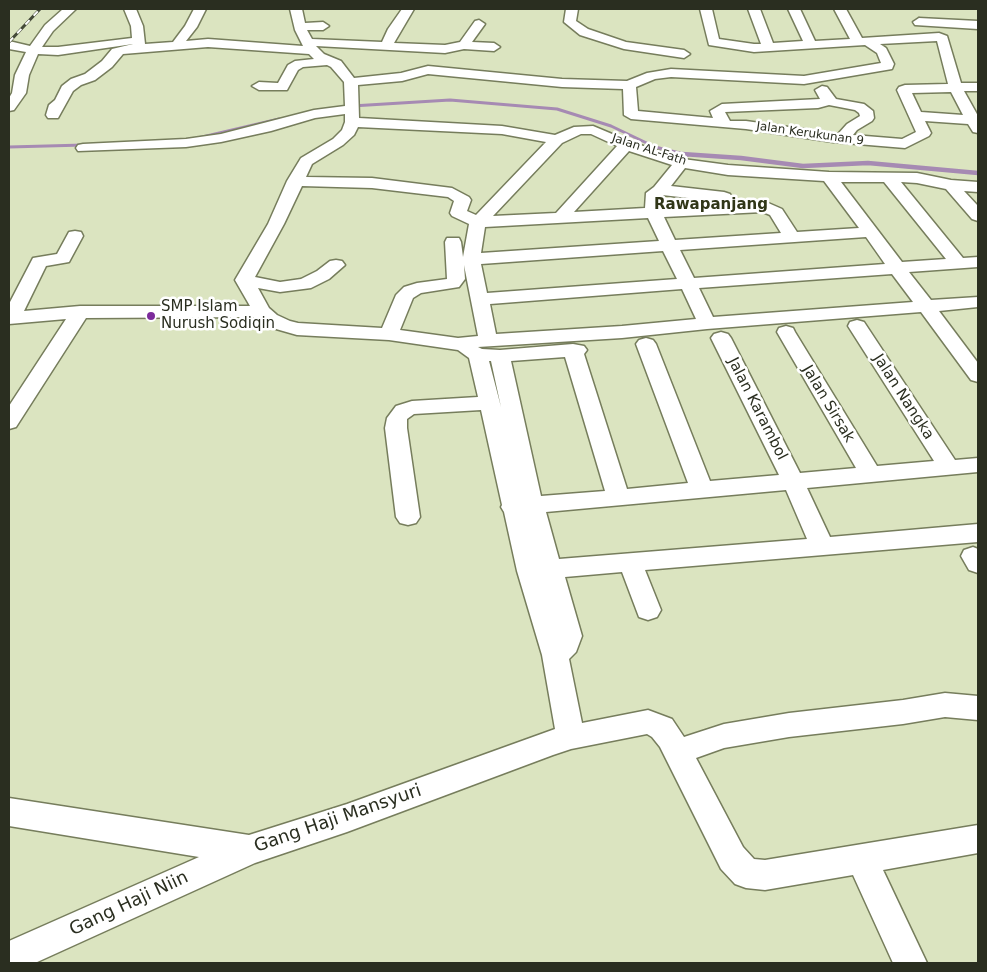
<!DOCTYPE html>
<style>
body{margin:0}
#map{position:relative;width:987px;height:972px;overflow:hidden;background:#dbe4c0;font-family:"DejaVu Sans",sans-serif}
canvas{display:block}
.frame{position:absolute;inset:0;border:10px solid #2a2e20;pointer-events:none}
</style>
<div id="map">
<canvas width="987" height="972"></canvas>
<div class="frame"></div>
</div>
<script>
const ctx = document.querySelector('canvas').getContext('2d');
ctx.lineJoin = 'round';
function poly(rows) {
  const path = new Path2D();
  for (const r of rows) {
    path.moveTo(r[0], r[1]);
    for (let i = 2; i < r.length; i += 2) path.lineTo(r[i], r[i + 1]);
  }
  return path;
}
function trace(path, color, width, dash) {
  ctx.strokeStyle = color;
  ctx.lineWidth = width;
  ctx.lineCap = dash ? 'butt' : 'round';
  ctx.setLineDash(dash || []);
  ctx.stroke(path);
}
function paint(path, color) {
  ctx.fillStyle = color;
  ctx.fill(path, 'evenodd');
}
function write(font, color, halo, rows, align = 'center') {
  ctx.font = font + ' "DejaVu Sans",sans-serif';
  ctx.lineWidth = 5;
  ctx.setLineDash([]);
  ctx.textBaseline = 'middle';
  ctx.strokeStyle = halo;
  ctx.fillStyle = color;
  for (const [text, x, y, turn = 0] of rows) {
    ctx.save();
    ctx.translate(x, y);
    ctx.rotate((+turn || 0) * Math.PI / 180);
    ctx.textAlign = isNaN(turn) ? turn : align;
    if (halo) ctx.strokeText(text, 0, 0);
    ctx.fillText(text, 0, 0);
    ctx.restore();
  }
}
const streamFar1 = poly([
 [352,106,450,100,557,109,611,126,655,147,688,155],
 [198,138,279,119],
 [9,147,84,145]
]);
const stream = poly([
 [682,154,741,158,803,166,868,163,978,173]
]);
const minor = poly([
 [63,9,76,9,53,31,42,47,58,47,132,38,131,26,124,9,136,9,143,26,145,44,173,42,185,26,194,9,206,9,197,27,186,41,208,39,303,46,295,30,290,9,302,9,305,23,323,22,329,26,323,30,307,30,312,39,382,42,388,29,402,9,414,9,394,43,445,45,460,42,475,21,479,20,485,24,472,42,494,43,500,47,494,51,464,49,445,53,316,46,324,54,341,61,354,78,401,73,428,66,562,79,627,81,647,73,671,69,804,76,881,63,877,53,865,45,754,52,709,45,700,9,712,9,719,39,754,44,761,44,748,9,760,9,773,43,803,41,788,9,800,9,815,41,850,39,834,9,846,9,862,38,939,33,947,36,961,83,978,83,978,91,964,91,978,116,978,133,973,132,968,124,925,121,931,133,929,136,905,148,833,142,746,129,631,119,624,115,623,89,562,87,428,74,402,81,358,85,359,118,502,126,555,135,574,127,593,126,631,142,683,159,728,165,829,172,917,173,951,180,978,182,978,192,964,191,978,206,978,221,972,219,946,189,917,183,901,182,963,258,978,257,978,267,909,272,931,300,978,297,978,307,939,311,978,363,978,382,971,380,921,312,707,329,622,338,478,347,482,349,500,350,573,344,584,346,587,350,584,354,627,489,688,483,636,344,639,340,646,338,653,340,656,344,710,481,779,475,711,338,714,334,721,332,728,334,731,338,800,473,856,468,777,332,779,328,786,326,793,328,795,332,877,466,934,461,848,326,850,322,857,320,864,322,955,460,978,458,978,472,807,488,830,537,978,524,978,542,645,570,661,610,657,617,648,620,639,617,622,572,565,577,582,636,576,652,569,659,582,723,648,710,672,719,684,737,724,724,789,713,903,700,945,693,978,696,978,720,945,717,903,724,789,737,724,748,696,758,743,847,754,859,765,860,978,825,978,853,883,870,927,963,893,963,853,875,765,890,746,888,735,884,721,869,660,747,652,737,647,734,571,749,553,755,347,832,255,863,35,963,9,963,9,941,199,857,9,826,9,798,249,835,347,804,555,729,542,655,517,571,504,512,501,507,502,505,481,410,414,414,407,419,407,428,420,517,416,523,408,525,400,523,396,517,385,428,387,418,396,406,412,401,478,397,469,358,458,350,389,340,297,335,276,329,263,323,257,317,86,318,16,427,9,429,9,406,66,319,9,324,9,304,33,258,57,254,69,232,75,231,81,232,83,236,69,262,46,266,24,311,80,306,250,306,235,280,268,224,287,181,301,158,333,139,342,130,345,122,345,114,315,118,271,131,221,142,186,147,78,151,76,148,78,145,83,144,186,139,221,134,314,110,345,106,344,82,331,67,327,65,303,67,298,70,287,90,259,90,252,86,259,82,278,83,288,65,295,61,314,59,309,54,208,47,123,54,112,67,95,80,81,85,73,91,58,118,48,118,46,115,49,105,55,100,62,86,71,79,85,74,102,61,112,49,133,44,58,55,38,54,29,75,26,93,14,110,9,111,9,98,12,93,15,75,26,52,9,49,9,41,30,46,45,25,63,9],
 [937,41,948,84,905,85,899,87,897,90,916,132,902,139,853,135,857,130,872,121,874,118,873,111,864,104,836,99,827,87,822,86,815,90,820,99,722,104,710,111,713,118,638,111,636,87,655,79,671,77,804,84,892,69,894,64,886,48,880,44,937,41],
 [951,92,963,115,921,112,912,93,951,92],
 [829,105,855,110,859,113,860,116,847,124,838,134,746,121,730,121,725,112,818,108,829,105],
 [358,127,502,134,546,142,476,215,467,211,471,200,469,197,452,188,372,178,306,177,312,164,343,145,354,135,358,127],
 [581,134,591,134,617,146,556,213,493,216,562,143,581,134],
 [629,151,672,165,654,187,646,193,645,208,574,212,629,151],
 [685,168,728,175,824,181,859,228,797,232,782,209,766,202,661,208,660,199,662,195,724,202,730,200,732,197,730,194,724,192,671,186,685,168],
 [841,182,884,182,946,259,902,262,841,182],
 [302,186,372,188,448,197,454,201,450,213,452,216,469,224,463,257,461,242,459,238,447,238,445,242,447,279,417,283,404,287,396,295,382,328,298,323,290,321,277,315,269,308,258,288,280,292,311,288,329,279,345,265,342,261,336,260,330,261,317,271,301,279,280,282,255,277,284,224,302,186],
 [763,212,770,215,781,233,675,240,664,217,763,212],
 [648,218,659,241,481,253,485,227,648,218],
 [866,237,885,264,694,278,680,250,866,237],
 [663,251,677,279,487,293,481,264,663,251],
 [464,265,478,336,458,338,400,330,413,298,421,293,459,287,465,279,464,265],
 [892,274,913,302,713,317,699,288,892,274],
 [682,289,696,319,622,326,496,334,490,304,682,289],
 [565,357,605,491,541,496,511,361,565,357],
 [489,361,491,361,501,407,489,361],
 [786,490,807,539,559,559,546,512,786,490],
 [566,9,578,9,576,21,588,29,626,42,684,50,690,54,684,58,624,49,580,35,564,22,566,9],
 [919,18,978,21,978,29,915,25,913,22,919,18],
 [973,547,978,549,978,573,969,570,961,556,964,550,973,547]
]);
const rail = poly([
 [9,42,40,9]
]);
const markers = [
 [151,316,5,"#7c2b9b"]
];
const farStreetnames = [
 ["Jalan Kerukunan 9",810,134,8],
 ["Jalan AL-Fath",649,150,18]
];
const farQuarternames = [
 ["Rawapanjang",711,205]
];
const poiNames = [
 ["SMP Islam",161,307],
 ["Nurush Sodiqin",161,324]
];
const streetNames = [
 ["Jalan Nangka",903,397,57],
 ["Jalan Sirsak",828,404,59],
 ["Jalan Karambol",757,409,63]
];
const nearStreetnames = [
 ["Gang Haji Mansyuri",338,819,-19],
 ["Gang Haji Niin",129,904,-25]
];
trace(streamFar1, '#a68ab3', 3);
trace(stream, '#a68ab3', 4.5);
trace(minor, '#767d5c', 3);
paint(minor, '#fff');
trace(rail, '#444938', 3);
trace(rail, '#fff', 2, [6]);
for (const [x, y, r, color] of markers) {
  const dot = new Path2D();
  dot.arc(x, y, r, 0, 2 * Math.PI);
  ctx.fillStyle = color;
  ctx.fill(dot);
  trace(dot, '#fff', 2);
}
write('12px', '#2a2e20', '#fff', farStreetnames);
write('bold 15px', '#303618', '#fff', farQuarternames);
write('15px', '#2a2e20', '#fff', poiNames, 'left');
write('15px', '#2a2e20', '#fff', streetNames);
write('18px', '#2a2e20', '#fff', nearStreetnames);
</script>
